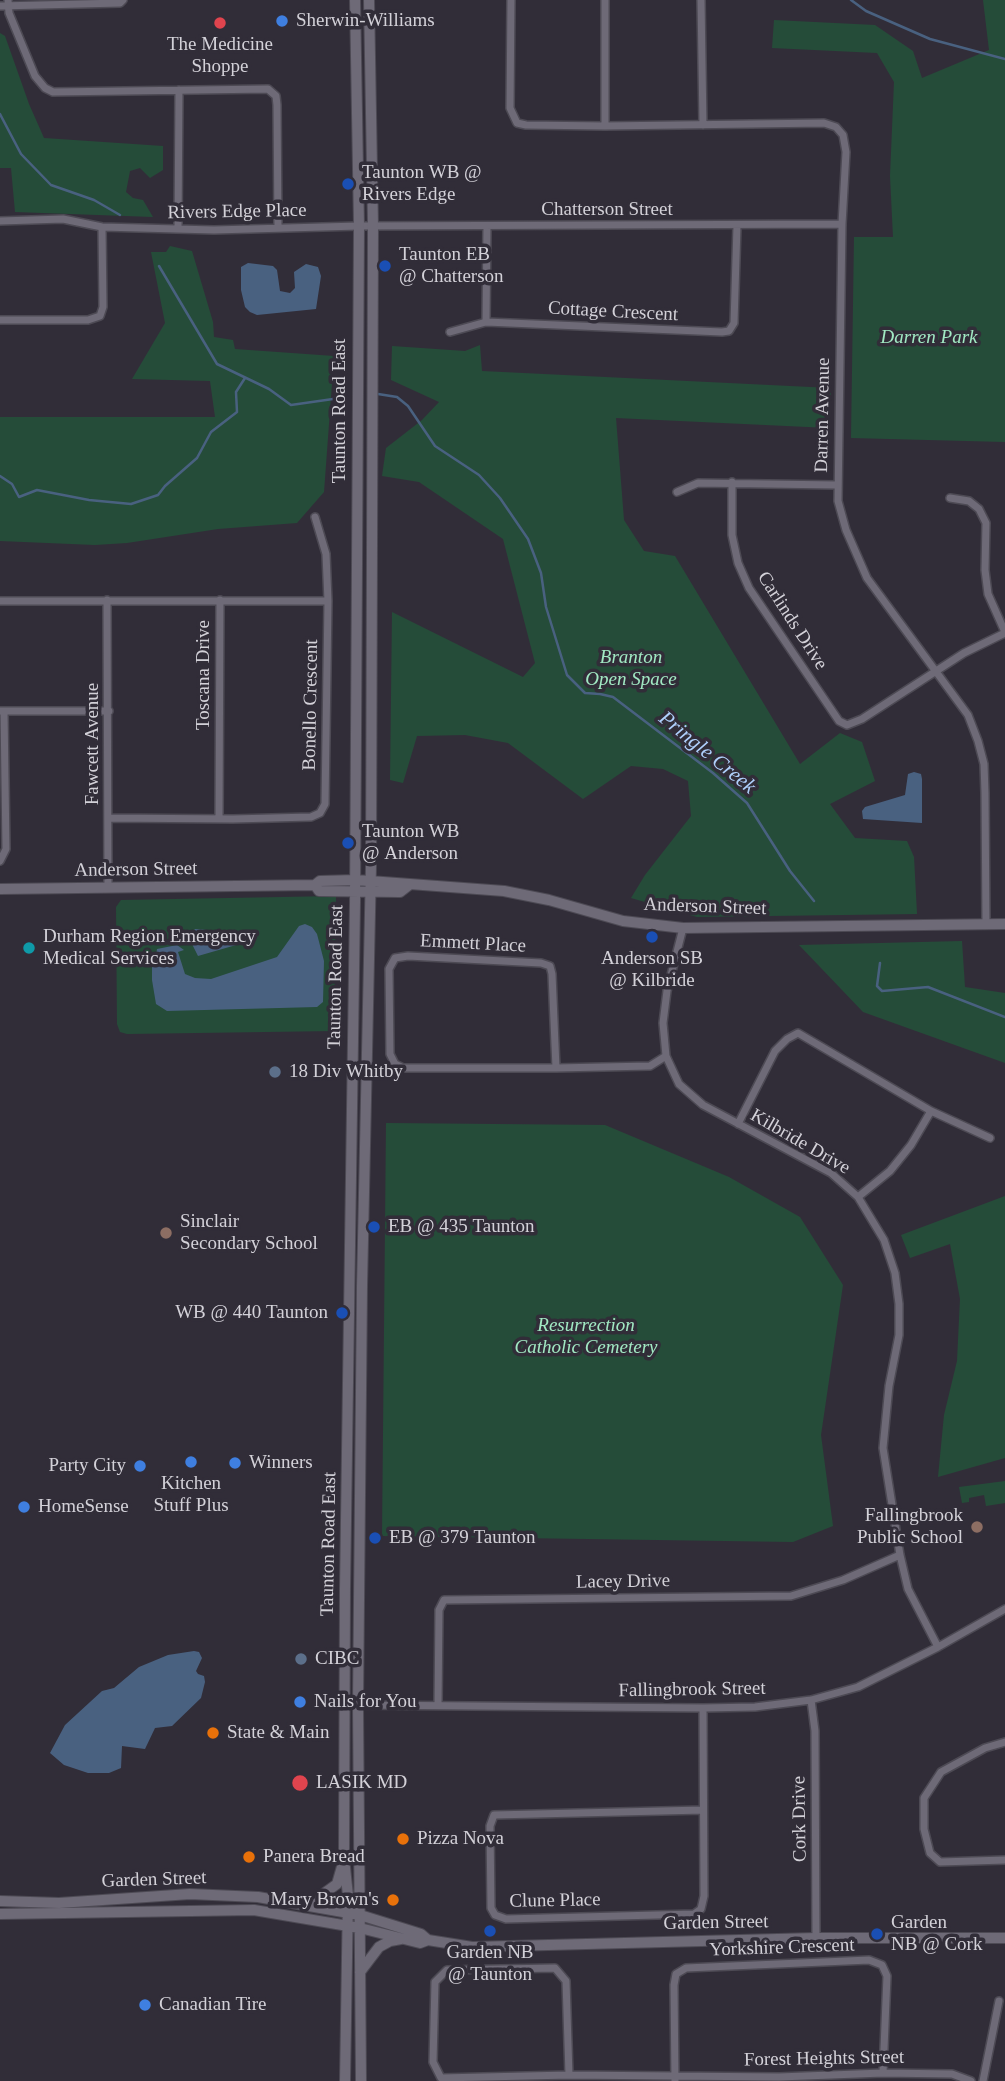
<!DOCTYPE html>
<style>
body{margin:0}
canvas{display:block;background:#312d38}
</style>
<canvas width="1005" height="2081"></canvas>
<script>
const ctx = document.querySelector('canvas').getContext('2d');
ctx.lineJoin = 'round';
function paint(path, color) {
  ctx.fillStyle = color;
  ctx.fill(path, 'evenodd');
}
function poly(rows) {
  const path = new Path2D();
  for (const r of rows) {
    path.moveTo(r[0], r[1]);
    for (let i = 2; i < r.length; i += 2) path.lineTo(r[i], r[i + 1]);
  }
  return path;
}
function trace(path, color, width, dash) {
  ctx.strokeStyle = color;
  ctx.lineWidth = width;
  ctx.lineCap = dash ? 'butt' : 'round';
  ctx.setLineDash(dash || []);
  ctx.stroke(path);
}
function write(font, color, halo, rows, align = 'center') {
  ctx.font = font + ' Georgia,serif';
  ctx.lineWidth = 7;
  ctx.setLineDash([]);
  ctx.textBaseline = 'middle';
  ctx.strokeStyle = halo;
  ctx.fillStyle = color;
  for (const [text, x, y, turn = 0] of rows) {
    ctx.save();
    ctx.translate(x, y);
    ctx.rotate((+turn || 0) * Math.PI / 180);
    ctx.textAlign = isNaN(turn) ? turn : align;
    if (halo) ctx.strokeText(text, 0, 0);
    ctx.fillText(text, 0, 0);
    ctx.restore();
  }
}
const green = poly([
 [983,0,1005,0,1005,442,851,438,854,237,893,237,890,176,894,82,877,53,772,48,774,20,875,25,913,51,922,78,989,50],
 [0,33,5,36,29,104,44,138,163,146,163,170,150,178,140,168,130,171,126,192,133,198,143,200,153,217,15,212,11,168,0,168],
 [170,246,192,251,213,322,214,337,233,340,235,349,334,356,324,492,297,523,218,529,127,543,95,545,0,541,0,417,215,417,210,381,132,379,165,323,151,252,166,252],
 [480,345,482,371,831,388,829,428,616,418,624,520,644,551,675,556,800,764,840,733,862,742,875,781,830,804,855,838,907,841,914,857,917,914,697,917,631,898,645,875,691,816,688,781,663,769,631,766,583,799,508,743,465,735,417,736,403,783,390,780,392,612,523,677,535,663,503,539,419,482,382,476,386,448,422,420,439,402,391,380,392,346,465,351],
 [336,896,334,1031,127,1034,120,1032,117,1024,116,907,121,900],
 [962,941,965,987,1005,993,1005,1063,863,1012,799,945],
 [386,1123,605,1125,729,1177,800,1217,843,1285,821,1435,833,1526,793,1542,382,1536],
 [1005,1196,1005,1458,938,1477,944,1415,957,1361,960,1299,950,1244,910,1258,901,1235],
 [1005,1481,1005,1503,986,1506,984,1495,969,1498,969,1502,962,1503,959,1487]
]);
const water = poly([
 [248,263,273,266,277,270,280,291,290,293,295,288,294,272,306,264,318,267,321,276,316,309,257,315,250,312,245,307,241,290,241,267],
 [914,772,921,774,922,779,922,823,863,819,862,811,865,807,905,795,908,774],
 [305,924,312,927,317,934,324,961,323,1002,317,1007,167,1011,156,1004,152,980,152,965,155,964,157,949,177,945,184,950,178,952,185,974,195,978,211,979,277,957,299,926],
 [195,929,231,932,247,937,250,941,198,956,192,944,191,934],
 [194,1651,199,1652,202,1658,196,1671,198,1674,204,1676,205,1682,201,1698,172,1726,155,1728,145,1749,122,1746,121,1768,109,1773,88,1773,64,1765,50,1753,65,1725,102,1691,114,1688,139,1667,168,1655]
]);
const stream = poly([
 [851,0,866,11,930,39,1005,59],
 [0,114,21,154,51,185,94,200,120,215],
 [159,266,217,364,269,389,291,405,340,398],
 [378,394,397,397,408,406,435,446,479,475,500,498,528,539,541,573,546,607,567,675,585,693,600,694,613,697,713,773,747,803,790,871,814,901],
 [0,476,12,484,19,497,37,490,89,500,131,504,158,495,165,486,197,458,211,432,237,412,236,392,245,378],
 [880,963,877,986,882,991,928,987,1005,1017]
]);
const street = poly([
 [8,0,9,13,35,76,45,88,53,92,268,89,276,96,277,105,278,228],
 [511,0,510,108,517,123,526,125,605,126,824,123,836,127,843,135,846,152,842,224,838,501,846,530,867,578,968,715,978,741,984,764,985,793,986,925],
 [605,0,605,126],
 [701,0,703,125],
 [0,6,120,3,123,0],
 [0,221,63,219,102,227,214,230,359,226,842,224],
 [178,229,179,90],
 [0,320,88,320,100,316,103,307,102,227],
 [486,322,487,226],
 [450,332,486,322,722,332,729,331,734,323,737,226],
 [732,482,732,535,738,563,749,588,839,721,847,725,862,719,964,653,1005,633],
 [677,492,698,483,837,485],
 [950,498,969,501,979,509,986,523,985,570,988,594,1005,632],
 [107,600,108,888],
 [0,601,328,601],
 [1,711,109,711],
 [109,818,233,819,311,817,320,813,325,804,328,601,326,554,315,517],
 [219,819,220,600],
 [0,861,6,849,4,711],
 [683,928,667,991,663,1023,666,1056,679,1084,703,1105,831,1173,858,1197,884,1240,895,1273,899,1304,899,1335,889,1386,883,1448,900,1555,908,1589,938,1647],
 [556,1068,552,974,550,966,541,963,408,956,395,958,389,969,390,1054,395,1064,403,1068,556,1068,650,1066,666,1056],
 [738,1124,775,1051,787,1039,798,1033,931,1111,990,1138],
 [858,1197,890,1171,911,1145,931,1111],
 [811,1700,815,1731,816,1938],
 [358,1705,703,1708,755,1707,811,1700,858,1687,938,1647,1005,1609],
 [438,1705,439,1610,444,1600,791,1596,843,1580,900,1555],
 [1005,1742,985,1748,941,1772,924,1798,924,1829,930,1853,940,1862,1005,1860],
 [703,1810,494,1815,490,1826,491,1908,495,1915,506,1919,694,1914,701,1909,704,1896,703,1708],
 [569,2075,566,1981,555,1968,447,1970,435,1982,433,2062,441,2078,569,2075,779,2077,883,2073,952,2074,971,2081],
 [675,2081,674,1985,676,1974,686,1968,869,1960,882,1965,887,1976,883,2073],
 [983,2081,999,2001]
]);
const secondary = poly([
 [315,885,319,891,400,892,409,885],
 [0,889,315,885,320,881,356,880,504,891,549,900,623,921,683,928,1005,924],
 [0,1901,59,1903,190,1894,258,1897,360,1915,421,1934,428,1940],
 [305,1902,312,1902,337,1884,343,1863],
 [0,1914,254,1910,360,1928,420,1943,428,1940,472,1947,816,1938,1005,1938],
 [360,1972,379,1947,390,1941,401,1939],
 [345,2081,348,1896,344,1858,345,1588,355,903,359,226,355,0],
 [361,2081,358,1705,362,1286,371,866,373,226,369,0]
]);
const markers = [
 [282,21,7,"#3f7fe0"],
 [220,23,7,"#e0444e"],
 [348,184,7,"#1a4fb4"],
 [385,266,7,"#1a4fb4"],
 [348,843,7,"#1a4fb4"],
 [652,937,7,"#1a4fb4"],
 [29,948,7,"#0f9aa8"],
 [275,1072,7,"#5c6f8a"],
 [374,1227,7,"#1a4fb4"],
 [166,1233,7,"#8d6e63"],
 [342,1313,7,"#1a4fb4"],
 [191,1462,7,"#3f7fe0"],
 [235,1463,7,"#3f7fe0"],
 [140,1466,7,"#3f7fe0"],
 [24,1507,7,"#3f7fe0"],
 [977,1527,7,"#8d6e63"],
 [375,1538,7,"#1a4fb4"],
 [301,1659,7,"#5c6f8a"],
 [300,1702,7,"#3f7fe0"],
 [213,1733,7,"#e8710a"],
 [300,1783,9,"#e0444e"],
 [403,1839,7,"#e8710a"],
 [249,1857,7,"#e8710a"],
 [393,1900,7,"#e8710a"],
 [490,1931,7,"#1a4fb4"],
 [877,1934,7,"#1a4fb4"],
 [145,2005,7,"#3f7fe0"]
];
const poiNames = [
 ["Sherwin-Williams",296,21],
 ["The Medicine",220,45,"center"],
 ["Shoppe",220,67,"center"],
 ["Taunton WB @",362,173],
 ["Rivers Edge",362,195],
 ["Taunton EB",399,255],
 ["@ Chatterson",399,277],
 ["Taunton WB",362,832],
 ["@ Anderson",362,854],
 ["Durham Region Emergency",43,937],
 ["Medical Services",43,959],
 ["Anderson SB",652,959,"center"],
 ["@ Kilbride",652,981,"center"],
 ["18 Div Whitby",289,1072],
 ["Sinclair",180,1222],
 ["Secondary School",180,1244],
 ["EB @ 435 Taunton",388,1227],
 ["WB @ 440 Taunton",328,1313,"right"],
 ["Winners",249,1463],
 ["Party City",126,1466,"right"],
 ["Kitchen",191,1484,"center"],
 ["Stuff Plus",191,1506,"center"],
 ["HomeSense",38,1507],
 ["Fallingbrook",963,1516,"right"],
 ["Public School",963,1538,"right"],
 ["EB @ 379 Taunton",389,1538],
 ["CIBC",315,1659],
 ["Nails for You",314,1702],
 ["State & Main",227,1733],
 ["LASIK MD",316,1783],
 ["Pizza Nova",417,1839],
 ["Panera Bread",263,1857],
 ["Mary Brown's",379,1900,"right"],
 ["Garden",891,1923],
 ["NB @ Cork",891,1945],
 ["Garden NB",490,1953,"center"],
 ["@ Taunton",490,1975,"center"],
 ["Canadian Tire",159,2005]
];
const streetNames = [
 ["Chatterson Street",607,210],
 ["Rivers Edge Place",237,212,-1],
 ["Cottage Crescent",613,312,3],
 ["Taunton Road East",340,411,-90],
 ["Darren Avenue",823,415,-89],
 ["Carlinds Drive",792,621,57],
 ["Toscana Drive",204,675,-90],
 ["Bonello Crescent",311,705,-89],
 ["Fawcett Avenue",93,744,-90],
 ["Anderson Street",136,870,-1],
 ["Anderson Street",705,907,2],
 ["Emmett Place",473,944,3],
 ["Taunton Road East",336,977,-89],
 ["Kilbride Drive",800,1142,30],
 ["Taunton Road East",329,1544,-89],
 ["Lacey Drive",623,1582,-1],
 ["Fallingbrook Street",692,1690,-1],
 ["Cork Drive",800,1819,-91],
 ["Garden Street",154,1880,-2],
 ["Clune Place",555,1901,-1],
 ["Garden Street",716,1923,-1],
 ["Yorkshire Crescent",782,1948,-2],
 ["Forest Heights Street",824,2059,-1]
];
const parkNames = [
 ["Darren Park",929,338],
 ["Branton",631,658],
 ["Open Space",631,680],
 ["Resurrection",586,1326],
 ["Catholic Cemetery",586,1348]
];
const waterNames = [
 ["Pringle Creek",707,753,39]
];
paint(green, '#254c39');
paint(water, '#496180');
trace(stream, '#496180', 2.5);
trace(street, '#4d4a54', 10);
trace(secondary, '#4d4a54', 12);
trace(street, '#6e6a77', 7);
trace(secondary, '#6e6a77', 10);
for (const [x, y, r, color] of markers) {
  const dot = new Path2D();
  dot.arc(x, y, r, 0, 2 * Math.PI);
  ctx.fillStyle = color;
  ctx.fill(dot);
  trace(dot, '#312d38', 2.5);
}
write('19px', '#d3d1d8', '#312d38', poiNames, 'left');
write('19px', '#d3d1d8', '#312d38', streetNames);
write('italic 19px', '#a1e9c3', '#312d38', parkNames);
write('italic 21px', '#afd0fc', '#312d38', waterNames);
</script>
